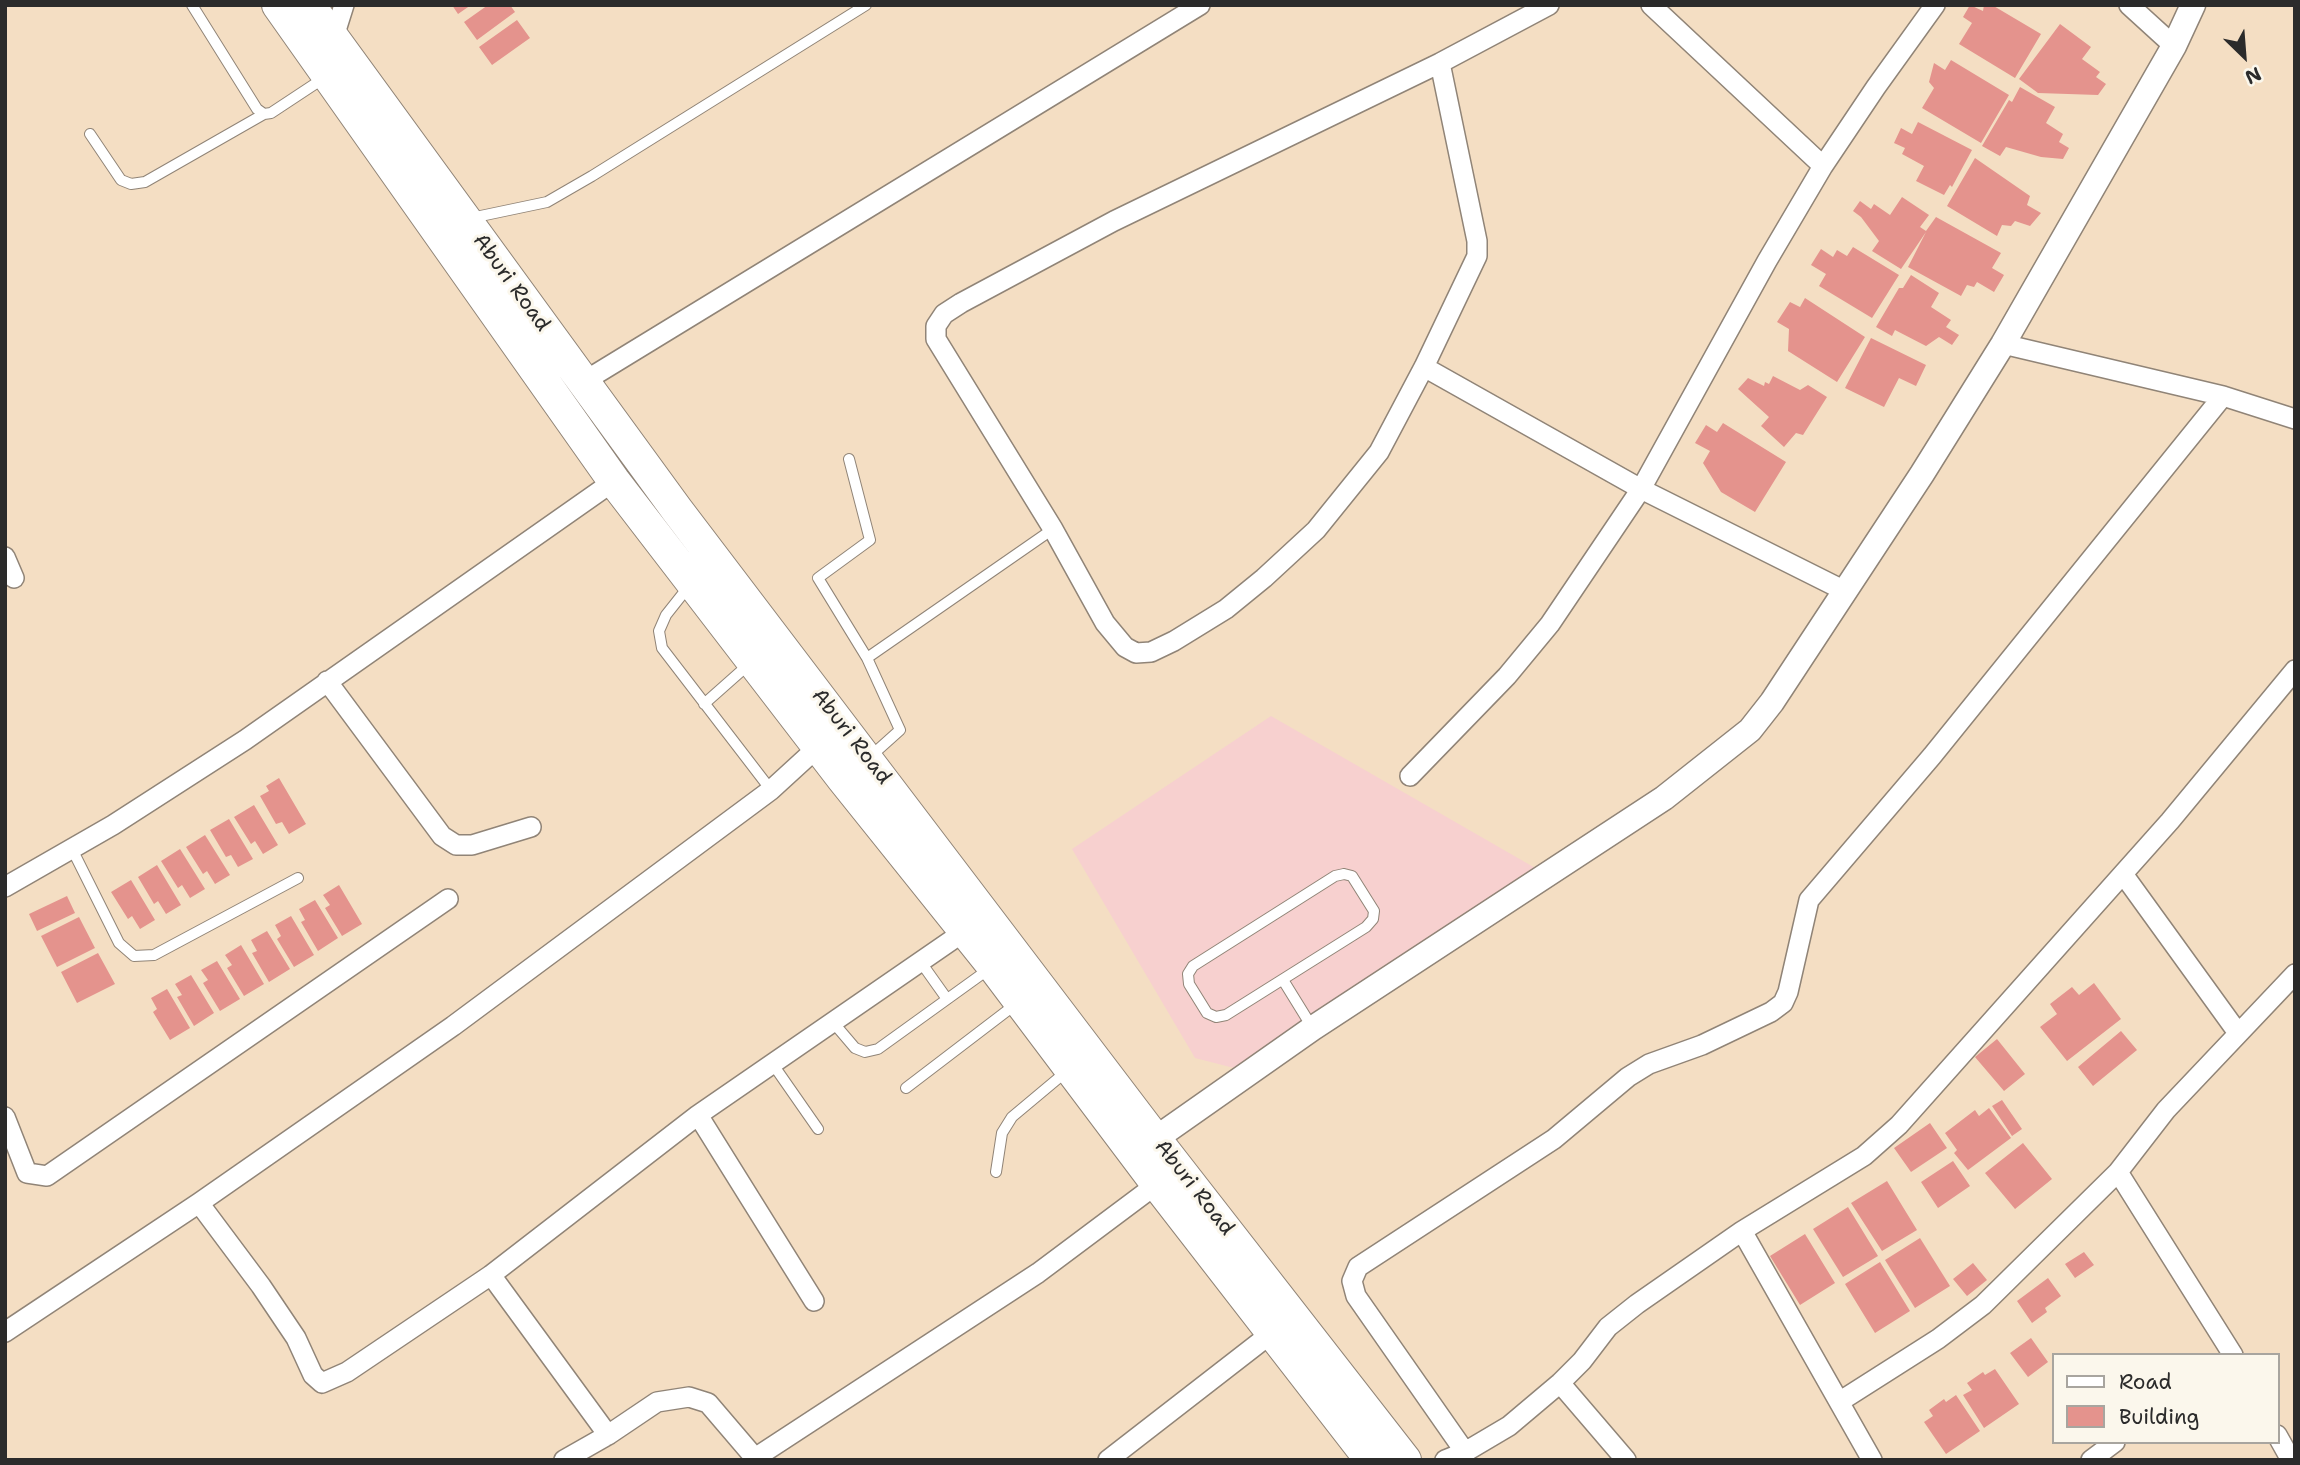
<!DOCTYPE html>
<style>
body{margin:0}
#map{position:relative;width:2300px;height:1465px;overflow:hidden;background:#f4dec3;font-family:"Shantell Sans",sans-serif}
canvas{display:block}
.frame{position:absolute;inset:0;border:7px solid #2b2b2b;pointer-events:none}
.legend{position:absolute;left:2052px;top:1353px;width:228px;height:91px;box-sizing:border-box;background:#fbf7ec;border:2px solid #a8a59f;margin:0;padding:9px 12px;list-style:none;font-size:21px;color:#2b2b2b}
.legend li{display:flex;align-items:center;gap:14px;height:35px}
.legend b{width:35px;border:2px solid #a8a59f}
.north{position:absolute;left:2209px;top:21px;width:70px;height:70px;-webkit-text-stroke:5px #fbf7ec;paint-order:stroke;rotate:155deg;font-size:19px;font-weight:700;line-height:28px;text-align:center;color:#2b2b2b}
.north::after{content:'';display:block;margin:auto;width:24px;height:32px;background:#2b2b2b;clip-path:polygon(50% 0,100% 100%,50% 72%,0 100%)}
</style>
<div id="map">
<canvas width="2300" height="1465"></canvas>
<div class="frame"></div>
<ul class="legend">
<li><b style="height:9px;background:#fff"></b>Road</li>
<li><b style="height:19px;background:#e4938d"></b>Building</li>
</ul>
<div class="north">N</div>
</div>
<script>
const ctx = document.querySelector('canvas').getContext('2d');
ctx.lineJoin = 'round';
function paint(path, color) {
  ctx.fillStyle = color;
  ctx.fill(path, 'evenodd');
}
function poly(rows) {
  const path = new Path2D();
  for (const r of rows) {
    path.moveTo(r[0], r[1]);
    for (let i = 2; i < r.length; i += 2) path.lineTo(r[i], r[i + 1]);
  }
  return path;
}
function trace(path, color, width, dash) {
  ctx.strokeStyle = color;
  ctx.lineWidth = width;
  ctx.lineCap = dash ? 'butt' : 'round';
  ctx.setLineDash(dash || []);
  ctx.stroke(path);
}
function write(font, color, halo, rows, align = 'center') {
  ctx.font = font + ' "Shantell Sans",sans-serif';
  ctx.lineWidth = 6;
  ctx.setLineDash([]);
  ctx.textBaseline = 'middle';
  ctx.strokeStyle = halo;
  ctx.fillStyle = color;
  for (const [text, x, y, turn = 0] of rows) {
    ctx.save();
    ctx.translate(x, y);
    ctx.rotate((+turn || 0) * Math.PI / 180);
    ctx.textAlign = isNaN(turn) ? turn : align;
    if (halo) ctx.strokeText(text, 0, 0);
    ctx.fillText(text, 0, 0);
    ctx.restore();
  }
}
const built = poly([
 [1271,716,1537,869,1234,1068,1195,1058,1072,849]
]);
const building = poly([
 [452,5,471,5,458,14],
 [488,5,510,5,515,12,477,40,464,22],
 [1970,5,1983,11,1984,5,1992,5,2041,34,2015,78,1959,44,1972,23,1963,17],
 [517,20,530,38,492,65,479,47],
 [2060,24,2091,47,2082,59,2100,72,2096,77,2106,84,2098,95,2038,93,2019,79],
 [1951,60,2009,95,1981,143,1922,108,1934,88,1929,82,1934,63,1945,70],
 [2020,87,2055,107,2046,123,2063,134,2059,142,2069,148,2063,159,2041,157,2006,147,2000,156,1982,146,2009,100,2012,102],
 [1918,122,1972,150,1952,187,1950,185,1944,195,1916,181,1924,166,1902,154,1905,148,1894,143,1901,128,1912,134],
 [1975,158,2030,196,2027,205,2041,213,2030,226,2015,221,2011,226,2002,225,1997,236,1947,206],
 [1902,197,1929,215,1920,227,1926,231,1936,217,2001,253,1992,268,2004,275,1994,292,1977,282,1974,287,1967,285,1961,296,1908,267,1926,232,1901,269,1872,251,1879,241,1861,217,1853,211,1860,201,1871,209,1874,204,1890,215],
 [1853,247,1899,275,1872,318,1819,286,1826,274,1811,265,1821,249,1833,257,1837,250,1847,256],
 [1911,275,1939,293,1931,307,1951,320,1946,327,1959,335,1952,345,1939,337,1926,346,1895,330,1892,336,1876,327,1899,288,1903,288],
 [1805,298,1865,337,1837,382,1788,351,1789,329,1777,322,1790,302,1800,307],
 [1871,338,1926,365,1916,386,1899,378,1884,407,1845,388],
 [1773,376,1800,390,1808,385,1827,397,1803,435,1796,433,1784,447,1761,426,1769,417,1738,389,1748,378,1764,386,1765,382,1769,384],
 [1723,423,1786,462,1755,512,1721,492,1703,463,1710,451,1695,443,1706,425,1717,432],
 [279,778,306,824,289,834,282,822,276,824,260,796,269,791,266,786],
 [254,805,278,845,263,854,255,841,251,844,234,817],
 [229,819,253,859,238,867,231,855,226,857,210,830],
 [205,835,230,875,215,884,207,871,203,874,186,847],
 [180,849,205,889,190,898,182,885,178,888,161,861],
 [157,865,181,905,166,914,158,901,154,904,138,877],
 [131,880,155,920,140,929,132,916,128,919,111,892],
 [339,885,362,924,342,936,325,908,330,905,323,895],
 [67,896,75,913,37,931,29,914],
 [315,900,338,938,318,951,301,922,305,920,299,909],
 [291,916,314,955,294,967,277,939,281,936,275,925],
 [79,917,95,948,57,967,41,936],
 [267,931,290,969,269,982,252,953,257,951,251,940],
 [241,945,264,984,244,996,227,968,232,965,225,955],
 [98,953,115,984,77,1003,61,972],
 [217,961,240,999,220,1011,203,983,208,980,201,970],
 [191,975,214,1013,194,1026,177,997,182,995,175,984],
 [2094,983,2121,1019,2067,1061,2040,1027,2057,1014,2050,1004,2072,987,2079,995],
 [167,989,190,1028,170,1040,153,1012,157,1009,151,998],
 [2121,1031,2137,1050,2093,1086,2078,1067],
 [1997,1039,2025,1074,2004,1091,1975,1057],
 [2002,1100,2022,1129,2012,1136,1992,1106],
 [1989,1108,2011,1138,1968,1170,1954,1153,1957,1150,1945,1133,1975,1110,1979,1116],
 [1930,1123,1947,1148,1911,1172,1894,1148],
 [2023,1143,2052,1179,2015,1209,1985,1173],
 [1953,1161,1970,1186,1938,1208,1921,1182],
 [1887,1181,1917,1230,1882,1251,1851,1203],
 [1848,1207,1878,1256,1843,1277,1813,1229],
 [1805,1234,1835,1283,1800,1305,1770,1256],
 [1920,1238,1950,1286,1915,1308,1885,1260],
 [2084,1252,2094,1265,2075,1278,2065,1264],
 [1880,1262,1910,1311,1875,1333,1845,1284],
 [1973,1263,1987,1280,1967,1296,1953,1279],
 [2048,1278,2061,1296,2045,1308,2047,1312,2032,1323,2017,1301],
 [2031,1338,2048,1362,2028,1377,2010,1353],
 [1995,1369,2019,1404,1984,1428,1963,1395,1972,1390,1967,1383,1983,1372,1985,1375],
 [1956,1395,1980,1431,1946,1454,1924,1422,1933,1416,1929,1410,1944,1399,1946,1402]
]);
const service = poly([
 [192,5,257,109,264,114,271,113,324,78],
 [90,134,121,180,131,184,145,182,264,114],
 [471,218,547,202,592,176,866,5],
 [849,459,870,540,818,578,867,658,900,730,871,756],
 [689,586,666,615,659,631,662,648,771,790],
 [867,658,1053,529],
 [704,704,748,665],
 [72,849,119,943,134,956,154,955,298,878],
 [1344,874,1352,876,1374,911,1373,919,1366,927,1226,1015,1216,1017,1207,1013,1189,984,1188,974,1193,966,1335,876,1344,874],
 [920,961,947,999],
 [1283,980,1312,1027],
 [832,1021,855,1048,865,1052,878,1049,989,969],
 [772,1063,818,1129],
 [906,1088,1016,1004],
 [996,1172,1002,1133,1012,1117,1067,1071]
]);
const minor = poly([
 [1651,5,1823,166],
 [2129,5,2174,46],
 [333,40,344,5],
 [1440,63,1477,241,1477,256,1424,367,1379,452,1316,530,1264,578,1226,609,1174,641,1151,652,1136,653,1125,647,1105,623,1053,529,936,339,936,326,944,314,961,303,1114,221,1440,63,1549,5],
 [2003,344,2223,396,2295,419],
 [1424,367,1641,489,1845,591],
 [583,382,1200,5],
 [5,557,14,578],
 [327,681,442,836,456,845,472,845,531,827],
 [1410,776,1507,676,1550,624,1641,489,1767,261,1823,166,1876,87,1935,5],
 [2123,874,2238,1033],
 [5,887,113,825,245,740,614,481],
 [698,1115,814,1301],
 [5,1117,27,1173,47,1176,448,899],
 [2118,1172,2233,1355],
 [199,1203,261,1286,296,1338,313,1375,322,1383,347,1372,491,1275,698,1115,965,931],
 [1742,1231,1872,1460],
 [491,1275,608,1435],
 [5,1332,199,1203,453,1026,771,790,818,747],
 [1560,1383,1626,1460],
 [1839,1402,1938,1339,1983,1305,2118,1172,2166,1110,2295,974],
 [2277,1435,2291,1460],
 [1465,1452,1356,1296,1352,1281,1358,1267,1554,1139,1628,1077,1649,1064,1702,1045,1771,1012,1783,1003,1788,992,1809,900,1932,756,2223,396],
 [564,1460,608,1435,657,1402,689,1397,708,1403,755,1458,1038,1273,1157,1184],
 [1108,1460,1273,1332],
 [1445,1460,1465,1452,1509,1426,1560,1383,1582,1361,1608,1327,1637,1304,1742,1231,1864,1156,1899,1125,2170,821,2295,670],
 [2091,1460,2115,1442]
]);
const tertiary = poly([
 [1155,1139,1313,1028,1664,798,1750,730,1772,702,1922,474,2003,344,2174,46,2193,5]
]);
const trunk = poly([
 [278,5,614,481,843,779,993,966,1157,1184,1371,1460],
 [309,5,677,510,1155,1139,1405,1460]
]);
const streetNames = [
 ["Aburi Road",511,283,54],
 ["Aburi Road",851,737,52],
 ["Aburi Road",1194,1188,52]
];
paint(built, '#f7d0cf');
paint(building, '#e4938d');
trace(service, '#908477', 12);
trace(minor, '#908477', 22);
trace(tertiary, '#908477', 27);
trace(trunk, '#908477', 34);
trace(service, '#fff', 10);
trace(minor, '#fff', 19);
trace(tertiary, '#fff', 24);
trace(trunk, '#fff', 32);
write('21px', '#2b2b2b', '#fbf7ec', streetNames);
</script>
